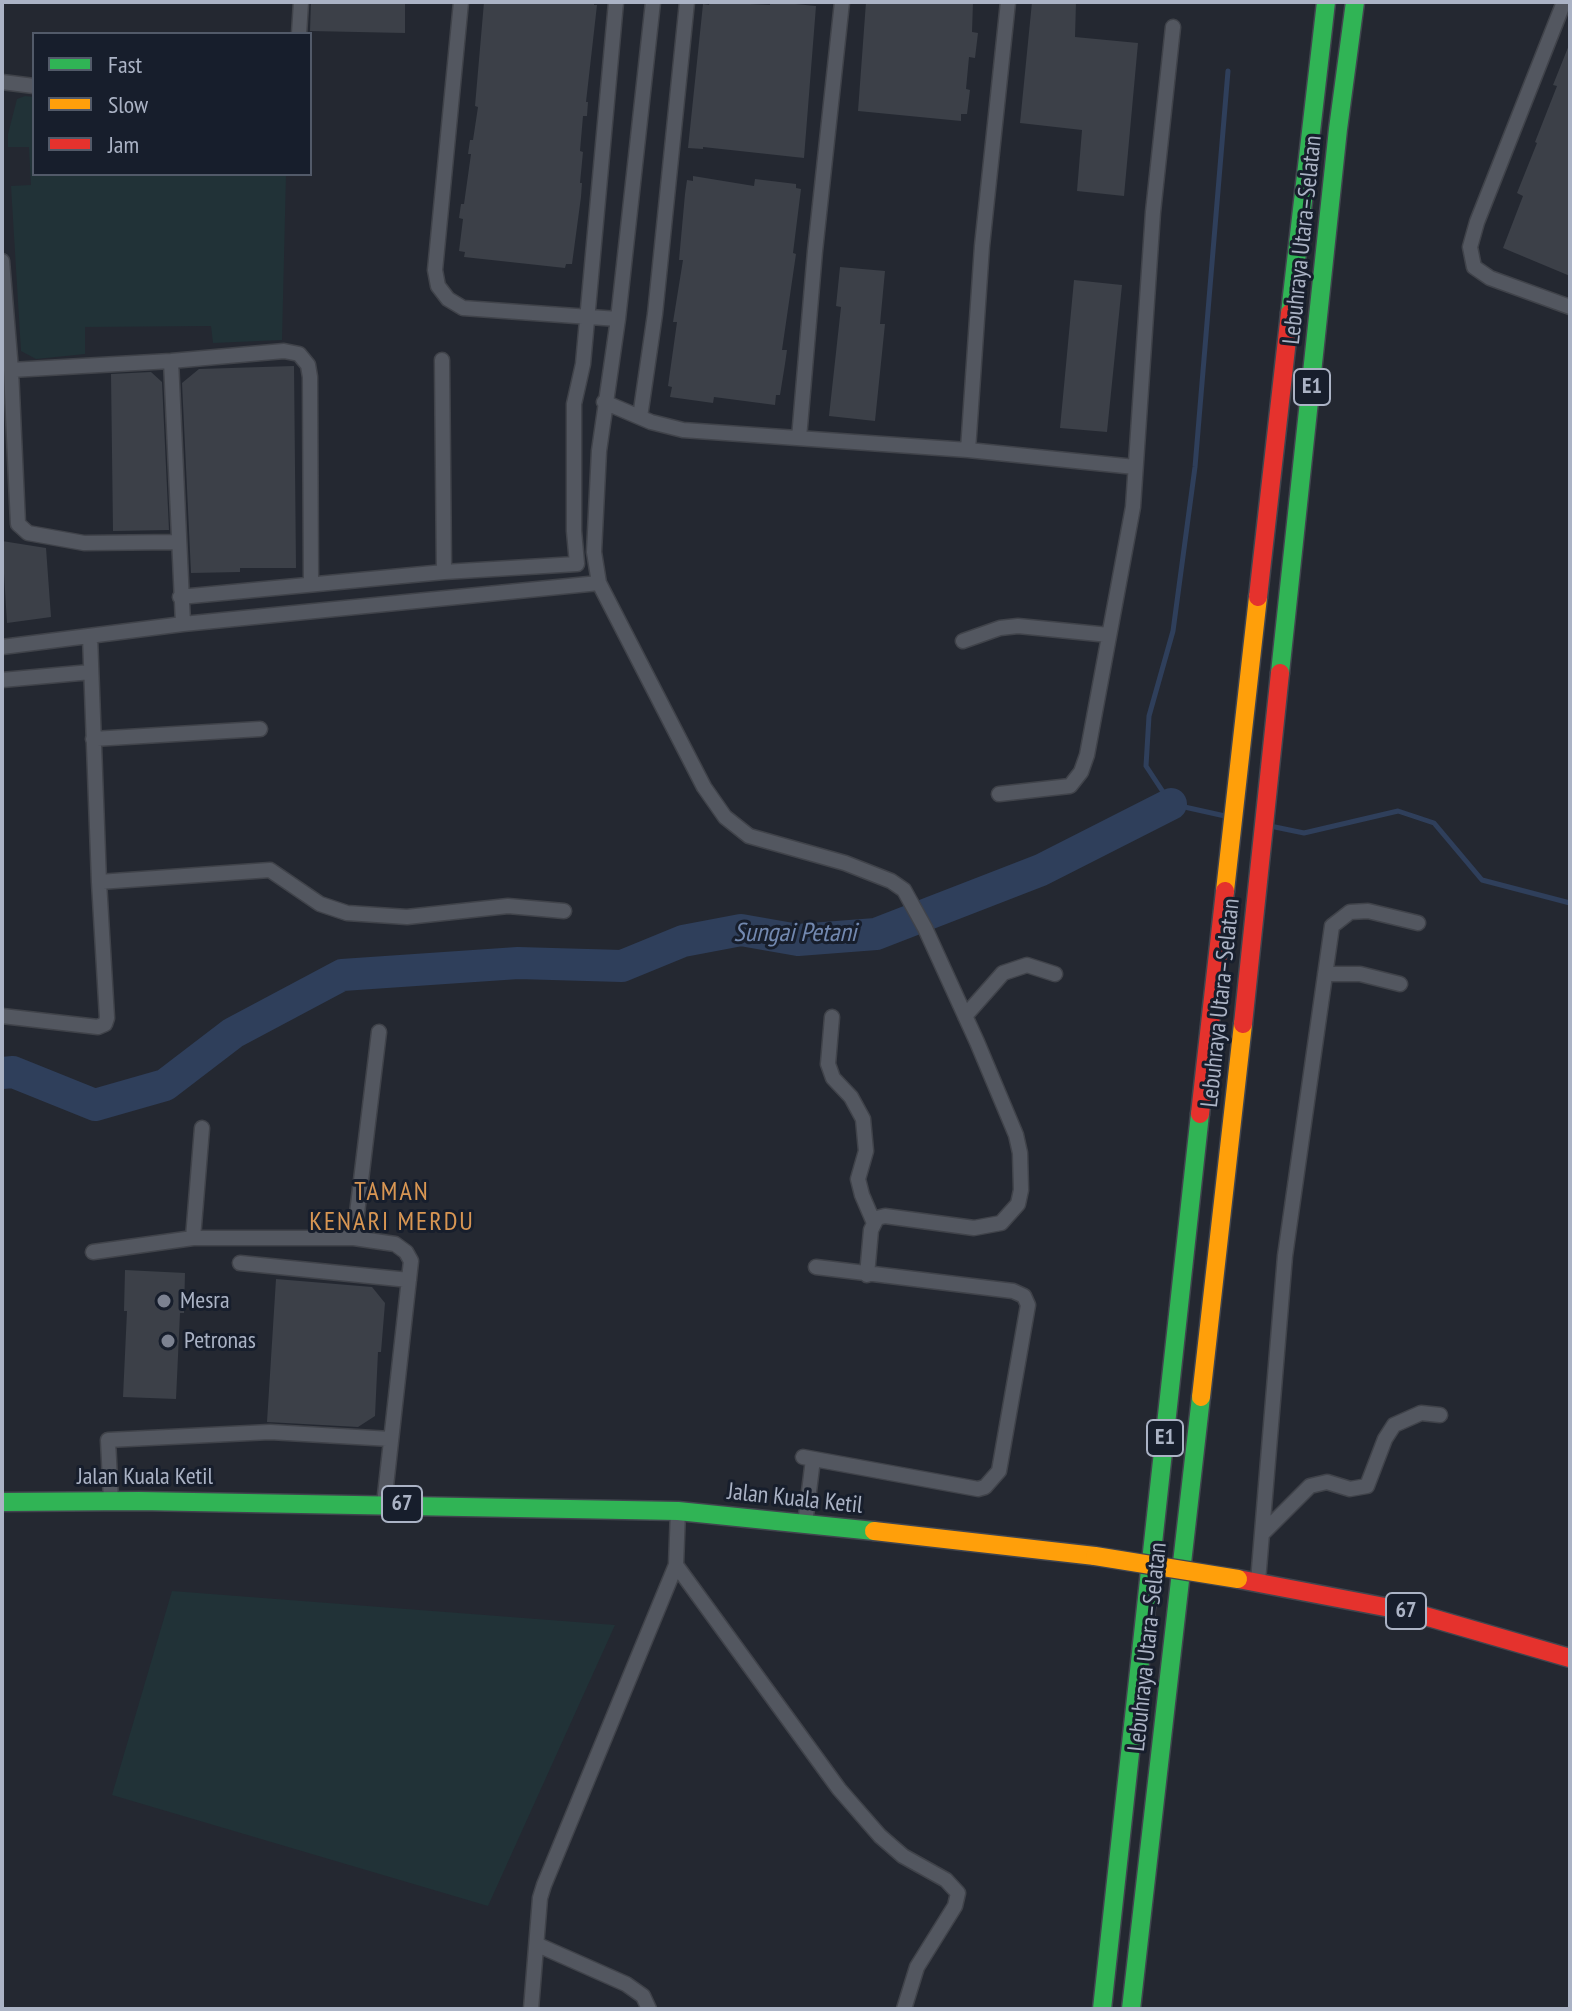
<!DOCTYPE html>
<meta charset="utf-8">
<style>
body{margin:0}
#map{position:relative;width:1572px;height:2011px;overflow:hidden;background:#242831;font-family:"PT Sans Narrow",sans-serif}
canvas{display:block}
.frame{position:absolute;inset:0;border:4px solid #abb3c5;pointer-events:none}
.legend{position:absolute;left:32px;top:32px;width:280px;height:144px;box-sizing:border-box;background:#171e2c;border:2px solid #525a69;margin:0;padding:10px 14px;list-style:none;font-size:24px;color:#abb3c5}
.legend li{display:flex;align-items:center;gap:16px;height:40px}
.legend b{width:40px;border:2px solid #525a69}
</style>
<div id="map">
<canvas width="1572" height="2011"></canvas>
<div class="frame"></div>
<ul class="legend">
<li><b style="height:10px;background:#30b455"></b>Fast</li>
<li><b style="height:10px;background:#ff9f0a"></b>Slow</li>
<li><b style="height:10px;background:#e5322d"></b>Jam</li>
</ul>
</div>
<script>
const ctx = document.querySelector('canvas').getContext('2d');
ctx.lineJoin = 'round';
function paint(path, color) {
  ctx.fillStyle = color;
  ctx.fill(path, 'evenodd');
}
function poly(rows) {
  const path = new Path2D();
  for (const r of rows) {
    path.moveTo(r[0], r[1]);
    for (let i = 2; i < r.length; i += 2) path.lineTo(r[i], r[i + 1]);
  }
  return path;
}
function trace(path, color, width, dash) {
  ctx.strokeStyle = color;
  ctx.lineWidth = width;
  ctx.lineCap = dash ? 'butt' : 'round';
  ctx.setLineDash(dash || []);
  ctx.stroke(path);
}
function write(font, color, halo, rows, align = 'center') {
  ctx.font = font + ' "PT Sans Narrow",sans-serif';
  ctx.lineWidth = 6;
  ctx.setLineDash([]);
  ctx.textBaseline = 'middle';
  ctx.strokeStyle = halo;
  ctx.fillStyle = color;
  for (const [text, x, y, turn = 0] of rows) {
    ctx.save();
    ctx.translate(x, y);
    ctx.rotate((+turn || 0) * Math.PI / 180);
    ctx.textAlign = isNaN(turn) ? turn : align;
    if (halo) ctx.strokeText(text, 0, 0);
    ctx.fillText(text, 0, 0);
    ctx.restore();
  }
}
const green = poly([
 [25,96,34,97,34,174,286,174,282,340,213,343,211,326,85,327,85,354,36,359,21,351,11,186,31,185,29,147,8,147,8,134,17,99],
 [172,1591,615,1625,488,1906,112,1795]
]);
const stream = poly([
 [1225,816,1171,804,1146,766,1149,716,1173,631,1195,467,1228,71],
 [1270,826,1304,833,1398,811,1434,823,1482,880,1570,903]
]);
const river = poly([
 [2,1073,13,1072,95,1105,165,1085,233,1033,342,975,518,963,622,966,683,941,741,930,798,940,876,934,1041,870,1171,804]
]);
const building = poly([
 [311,2,405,2,405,33,310,31],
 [484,2,594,2,594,5,597,5,586,102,588,102,587,116,583,116,580,151,583,152,580,183,582,183,581,197,572,264,566,264,565,268,464,257,465,252,459,251,463,219,459,218,461,204,464,204,471,154,468,154,470,140,473,140,478,107,475,106],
 [710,2,770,5,770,2,775,2,816,6,804,158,703,147,703,149,688,148,703,4,709,5],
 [866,2,973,2,972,32,978,33,975,58,969,57,966,89,970,90,967,114,961,114,961,121,858,111],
 [1032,2,1076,2,1075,37,1138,43,1124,196,1077,191,1082,130,1020,123],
 [1569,45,1570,45,1570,276,1503,248,1523,196,1517,193,1537,143,1535,142,1557,86,1553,85],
 [693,176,754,186,755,179,796,184,796,188,801,189,793,253,796,254,782,350,787,350,785,364,780,395,776,395,775,405,714,397,713,403,670,397,672,387,668,386,677,322,673,322,683,260,679,260,685,194,687,180,693,181],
 [840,267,885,271,880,324,885,324,875,421,829,416,841,307,836,306],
 [1074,280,1122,285,1107,432,1060,428],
 [294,366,296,568,240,568,240,572,191,573,182,383,199,369],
 [151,372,162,382,169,530,113,531,111,374],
 [2,541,46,548,51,617,7,623],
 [125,1270,185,1273,184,1313,180,1313,176,1399,123,1397,127,1311,124,1311],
 [276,1279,372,1287,385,1303,381,1352,378,1352,375,1416,358,1427,267,1422]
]);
const street = poly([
 [461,2,435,270,438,286,448,299,463,308,618,319],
 [653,2,618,319,599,451,594,552,599,583,704,787,725,817,749,836,845,863,891,881,904,890,925,928,977,1042,1016,1135,1020,1153,1021,1190,1018,1204,1001,1223,974,1228,885,1216,877,1218,871,1230,867,1275],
 [1564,2,1477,222,1470,247,1474,267,1490,278,1570,307],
 [299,34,301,2],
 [2,82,34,86],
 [2,261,11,370,18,524,28,533,84,543,177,542],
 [442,360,444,572],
 [171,361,183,624],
 [11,370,171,361,284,351,299,354,308,365,310,377,311,584],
 [604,402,651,422,683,430,968,450,1135,467],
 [640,417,655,314,687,2],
 [799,438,815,251,842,2],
 [968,450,982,246,1008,2],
 [180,597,444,572,577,564,574,531,574,404,583,364,616,2],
 [963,641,1000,628,1018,626,1109,635],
 [2,647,183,624,599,583],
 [2,680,91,672],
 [93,739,260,729],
 [999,794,1070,786,1081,772,1087,755,1133,507,1153,212,1173,27],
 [99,882,270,870,320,904,347,913,407,917,508,906,564,911],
 [1325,974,1360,974,1400,984],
 [2,1016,98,1027,105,1024,107,1018,99,882,90,636],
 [965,1016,1003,973,1027,965,1055,974],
 [832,1017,828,1064,833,1078,851,1097,863,1119,866,1151,858,1179,862,1195,874,1223],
 [193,1238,202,1128],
 [354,1238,379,1032],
 [93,1252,193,1238,354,1238,395,1244,406,1252,411,1261,384,1504],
 [240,1263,409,1280],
 [803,1457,978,1489,985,1487,999,1471,1028,1305,1024,1296,1013,1291,816,1267],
 [111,1501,108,1440,270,1432,391,1439],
 [805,1524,813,1459],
 [1262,1534,1310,1486,1327,1482,1350,1489,1367,1486,1385,1439,1394,1425,1421,1413,1440,1415],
 [676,1565,839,1789,880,1836,903,1856,946,1880,958,1893,955,1906,917,1967,904,2009],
 [1258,1581,1285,1256,1332,926,1350,912,1368,911,1418,923],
 [538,1945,626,1984,643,1996,649,2009],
 [531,2009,540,1898,544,1885,676,1565,678,1511]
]);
const fast = poly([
 [1290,313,1326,2],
 [1280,673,1338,129,1355,2],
 [2,1502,139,1501,678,1511,874,1531],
 [1102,2009,1200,1114],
 [1131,2009,1201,1397]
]);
const slow = poly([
 [1225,891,1258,597],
 [1201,1397,1243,1024],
 [874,1531,1095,1556]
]);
const jam = poly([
 [1258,597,1290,313],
 [1243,1024,1280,673],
 [1200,1114,1225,891],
 [1238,1579,1411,1612,1570,1658]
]);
const slowBridge = poly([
 [1095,1556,1238,1579]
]);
const markers = [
 [164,1301,8,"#7c8291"],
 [168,1341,8,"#7c8291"]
];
const shields = [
 [1312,387,36],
 [1165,1438,36],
 [402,1504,40],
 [1406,1611,40]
];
const shieldNames = [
 ["E1",1312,387],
 ["E1",1165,1438],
 ["67",402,1504],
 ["67",1406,1611]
];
const streetNames = [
 ["Lebuhraya Utara–Selatan",1303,240,-84],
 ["Lebuhraya Utara–Selatan",1221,1003,-84],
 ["Jalan Kuala Ketil",145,1477],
 ["Jalan Kuala Ketil",795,1499,6],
 ["Lebuhraya Utara–Selatan",1148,1647,-84]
];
const poiNames = [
 ["Mesra",180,1301],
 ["Petronas",184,1341]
];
const waterNames = [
 ["Sungai Petani",795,934]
];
const neighbourhoodNames = [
 ["TAMAN",392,1193],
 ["KENARI MERDU",392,1223]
];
paint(green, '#213237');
trace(stream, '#2f3f5b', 5);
trace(river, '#2f3f5b', 32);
paint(building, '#3c4048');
trace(street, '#40434a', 17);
trace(fast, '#41454e', 21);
trace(slow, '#41454e', 21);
trace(jam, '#41454e', 21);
trace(street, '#535760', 14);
trace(fast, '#30b455', 18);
trace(slow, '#ff9f0a', 18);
trace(jam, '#e5322d', 18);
trace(slowBridge, '#41454e', 21, []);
trace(slowBridge, '#ff9f0a', 18);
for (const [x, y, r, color] of markers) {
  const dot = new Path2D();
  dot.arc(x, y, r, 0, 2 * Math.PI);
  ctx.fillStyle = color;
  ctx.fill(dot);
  trace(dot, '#171e2c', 3);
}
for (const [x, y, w] of shields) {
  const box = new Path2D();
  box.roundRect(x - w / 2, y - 18, w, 36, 6);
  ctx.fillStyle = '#171e2c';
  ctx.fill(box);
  trace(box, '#abb3c5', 2);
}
write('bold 22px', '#abb3c5', null, shieldNames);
write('24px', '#abb3c5', '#171e2c', streetNames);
write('24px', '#abb3c5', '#171e2c', poiNames, 'left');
write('italic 26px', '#7288af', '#171e2c', waterNames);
ctx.letterSpacing = '2px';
write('26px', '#d89653', '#171e2c', neighbourhoodNames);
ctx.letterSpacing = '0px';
</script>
